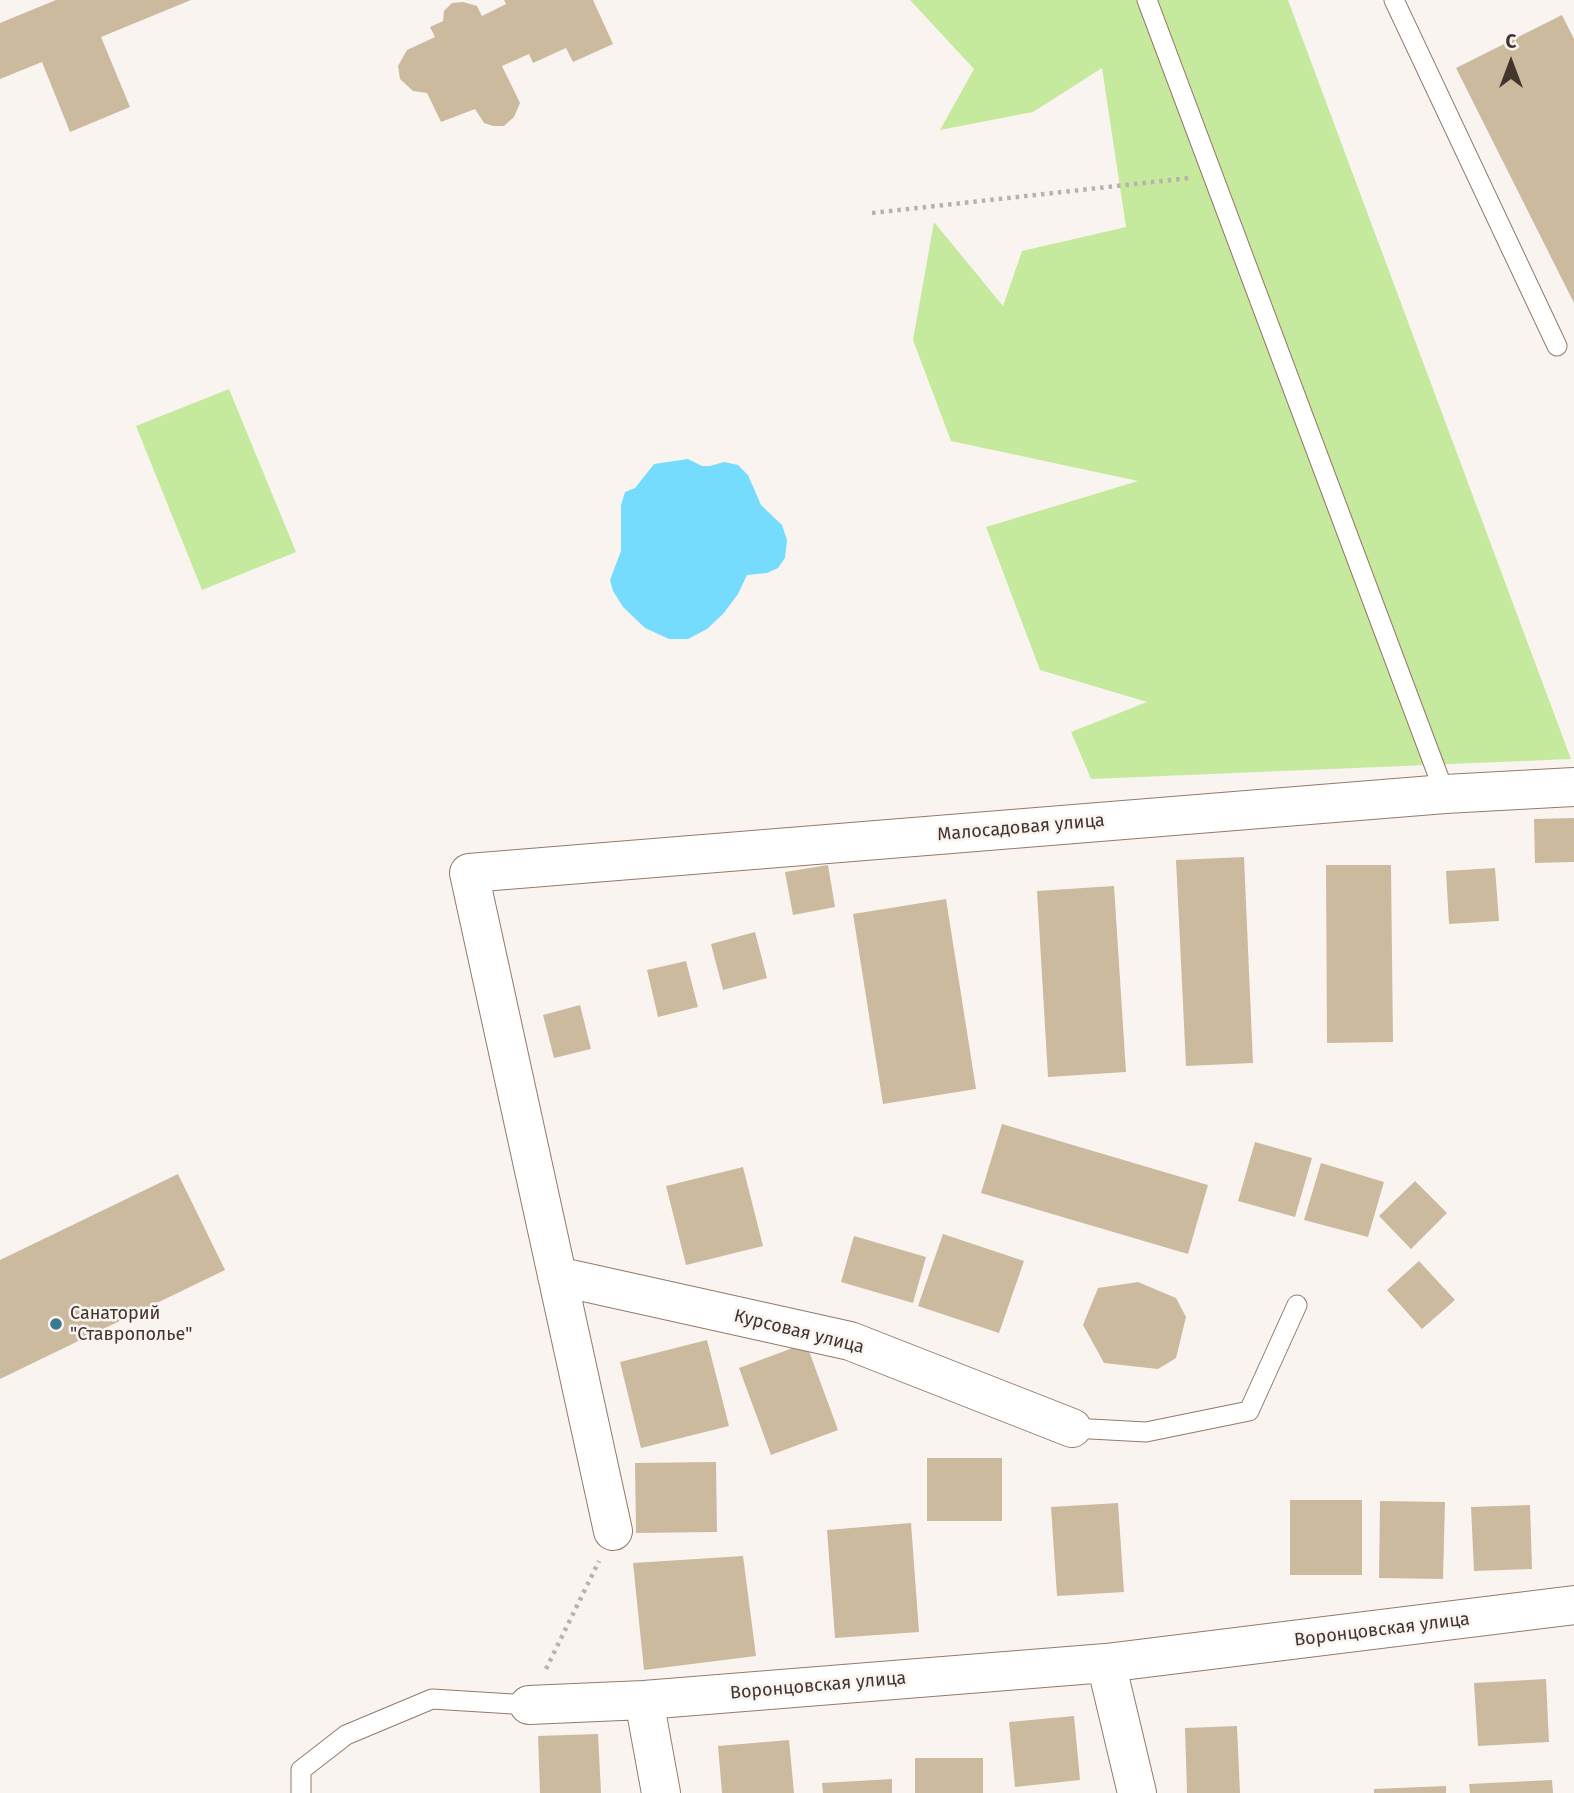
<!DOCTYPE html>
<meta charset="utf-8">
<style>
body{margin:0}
#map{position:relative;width:1574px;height:1793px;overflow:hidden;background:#faf4f1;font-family:"Fira Sans",sans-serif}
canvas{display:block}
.north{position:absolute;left:1476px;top:28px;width:70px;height:70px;-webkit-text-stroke:5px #faf4f1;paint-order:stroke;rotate:0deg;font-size:19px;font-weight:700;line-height:28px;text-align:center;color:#41352e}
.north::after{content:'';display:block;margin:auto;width:24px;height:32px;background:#41352e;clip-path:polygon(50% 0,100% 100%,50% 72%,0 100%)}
</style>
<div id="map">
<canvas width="1574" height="1793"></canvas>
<div class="north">С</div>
</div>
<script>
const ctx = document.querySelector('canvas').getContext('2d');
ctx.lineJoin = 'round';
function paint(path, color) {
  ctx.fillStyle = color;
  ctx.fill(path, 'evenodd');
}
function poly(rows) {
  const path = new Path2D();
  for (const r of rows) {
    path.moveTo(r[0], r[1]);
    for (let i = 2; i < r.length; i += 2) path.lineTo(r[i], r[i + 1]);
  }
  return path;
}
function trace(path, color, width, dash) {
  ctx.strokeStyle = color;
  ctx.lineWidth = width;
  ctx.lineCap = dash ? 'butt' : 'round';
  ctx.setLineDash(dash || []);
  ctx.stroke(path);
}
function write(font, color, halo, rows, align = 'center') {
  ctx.font = font + ' "Fira Sans",sans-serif';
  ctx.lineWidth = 5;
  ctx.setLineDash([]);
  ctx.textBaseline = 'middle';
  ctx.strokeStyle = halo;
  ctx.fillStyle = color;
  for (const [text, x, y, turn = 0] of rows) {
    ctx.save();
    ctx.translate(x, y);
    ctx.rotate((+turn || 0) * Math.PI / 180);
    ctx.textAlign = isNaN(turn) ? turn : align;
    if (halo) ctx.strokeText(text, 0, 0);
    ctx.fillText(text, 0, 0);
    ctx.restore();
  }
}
const green = poly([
 [910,0,1288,0,1571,759,1091,779,1071,732,1147,702,1040,670,986,527,1138,481,951,441,913,340,934,222,1003,306,1022,251,1126,227,1102,68,1033,112,940,130,974,69],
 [229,389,296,552,202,590,136,426]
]);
const water = poly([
 [688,459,702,466,710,466,724,462,738,465,748,475,761,505,782,525,787,540,785,558,778,568,767,573,747,575,738,594,723,614,707,629,688,639,669,639,645,628,623,607,613,591,610,580,621,551,621,505,625,492,635,488,654,464]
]);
const building = poly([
 [56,0,191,0,101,37,130,107,70,132,42,62,0,79,0,23],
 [504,0,593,0,613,44,573,62,566,48,533,63,529,54,502,66,520,103,514,117,504,126,493,126,484,123,475,109,441,122,427,93,413,91,400,79,398,66,407,50,435,37,430,27,443,21,444,11,452,3,463,2,477,6,482,16,506,4],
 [1562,15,1574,39,1574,303,1456,68],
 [1574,818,1574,862,1535,863,1534,819],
 [1244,857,1253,1063,1186,1066,1176,860],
 [828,865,835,907,793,915,785,872],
 [1326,865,1391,865,1393,1042,1327,1043],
 [1495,868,1499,921,1449,924,1446,871],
 [1114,886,1126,1072,1048,1077,1037,891],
 [946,899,976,1089,883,1104,853,914],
 [755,932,767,978,723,990,711,944],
 [686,961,698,1007,658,1017,647,970],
 [580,1005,591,1049,554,1058,543,1015],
 [1002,1124,1208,1185,1188,1254,981,1193],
 [1255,1142,1312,1158,1295,1217,1238,1201],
 [1321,1163,1384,1182,1368,1237,1304,1220],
 [743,1167,763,1246,686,1265,666,1186],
 [178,1174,225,1270,0,1379,0,1260],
 [1415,1181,1447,1213,1411,1249,1379,1216],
 [943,1234,1024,1261,999,1333,918,1306],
 [854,1236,926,1257,913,1303,841,1282],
 [1419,1261,1455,1300,1422,1329,1387,1290],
 [1138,1282,1176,1298,1186,1317,1176,1358,1158,1369,1104,1363,1083,1325,1098,1288],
 [707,1340,729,1426,641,1448,620,1362],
 [806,1343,838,1430,771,1455,739,1368],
 [927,1458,1002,1458,1002,1521,927,1521],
 [716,1462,717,1532,636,1533,635,1463],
 [1290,1500,1362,1500,1362,1575,1290,1575],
 [1380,1501,1445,1502,1443,1579,1379,1578],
 [1118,1503,1124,1592,1057,1596,1051,1507],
 [1530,1505,1532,1569,1474,1571,1471,1507],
 [911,1523,919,1632,835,1638,827,1530],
 [743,1556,756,1656,644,1670,633,1563],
 [1546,1679,1549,1742,1478,1746,1474,1683],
 [1074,1716,1080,1780,1015,1787,1009,1722],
 [1237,1726,1240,1793,1187,1793,1185,1728],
 [598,1734,601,1793,540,1793,538,1736],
 [789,1740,794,1793,722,1793,718,1746],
 [915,1758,983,1758,983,1793,915,1793],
 [892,1779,892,1793,823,1793,822,1783],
 [1552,1780,1553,1793,1470,1793,1469,1784],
 [1446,1786,1446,1793,1374,1793,1374,1789]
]);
const path = poly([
 [872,213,1189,178],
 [546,1669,599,1561]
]);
const service = poly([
 [1147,0,1445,794],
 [1394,0,1557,346],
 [1072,1428,1146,1432,1249,1411,1297,1305],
 [301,1793,301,1770,346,1735,432,1699,529,1705]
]);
const minor = poly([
 [557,1276,850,1341,1072,1428],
 [613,1531,469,873,1445,794,1574,787],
 [1106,1663,1137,1793],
 [644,1700,661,1793],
 [529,1705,644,1700,1106,1663,1574,1605]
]);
const markers = [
 [56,1324,7,"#3b798e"]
];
const streetNames = [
 ["Малосадовая улица",1021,828,-5],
 ["Курсовая улица",799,1332,14],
 ["Воронцовская улица",1382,1630,-7],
 ["Воронцовская улица",818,1686,-5]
];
const poiNames = [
 ["Санаторий",70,1314],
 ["\"Ставрополье\"",70,1335]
];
paint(green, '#c5ea9e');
paint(water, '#75dcfe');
paint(building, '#ccba9f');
trace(service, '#957969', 21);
trace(minor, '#957969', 40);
trace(path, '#b9b1ac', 4.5, [3.5, 5]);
trace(service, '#fff', 19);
trace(minor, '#fff', 38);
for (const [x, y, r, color] of markers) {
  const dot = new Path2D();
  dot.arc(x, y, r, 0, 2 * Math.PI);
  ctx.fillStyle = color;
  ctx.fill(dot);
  trace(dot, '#faf4f1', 2.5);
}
write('18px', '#41352e', '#faf4f1', streetNames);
write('18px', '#41352e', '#faf4f1', poiNames, 'left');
</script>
